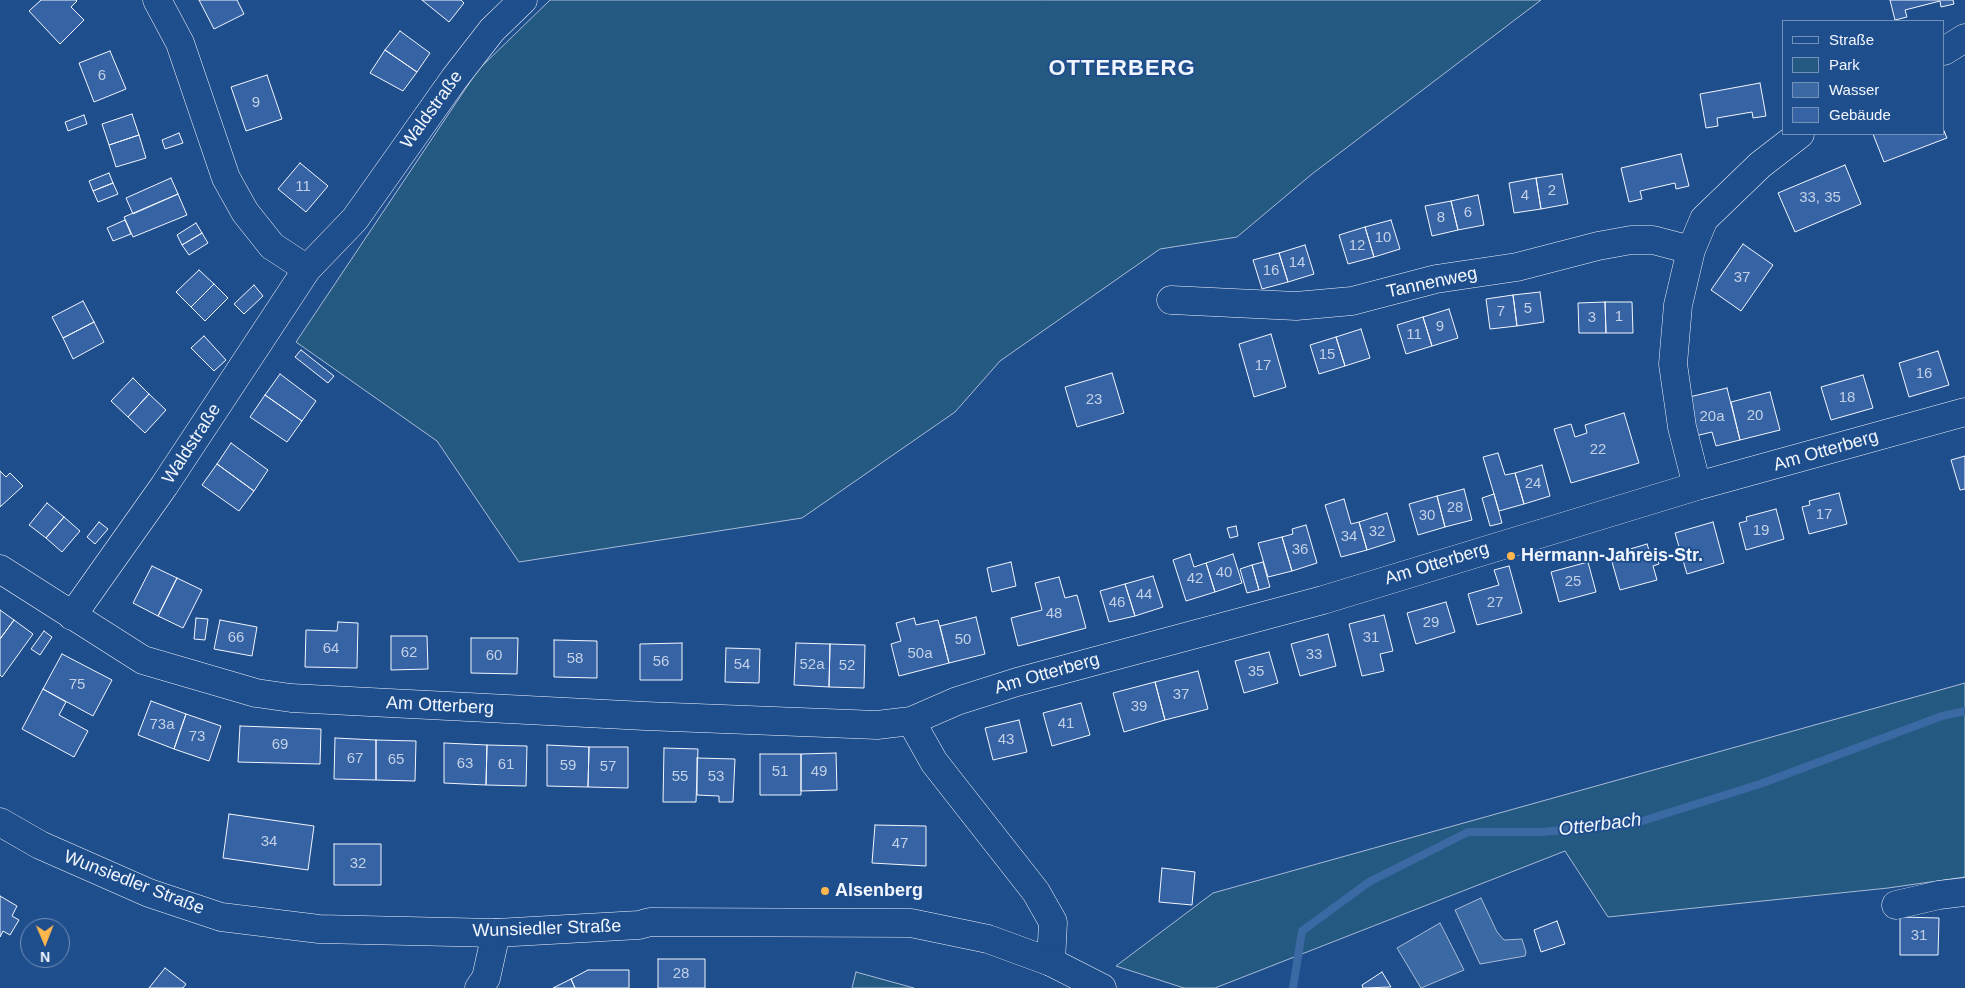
<!DOCTYPE html>
<meta charset="utf-8">
<style>
body{margin:0}
#map{position:relative;width:1965px;height:988px;overflow:hidden;background:#1f4e8c;font-family:Helvetica,sans-serif}
canvas{display:block}
.legend{position:absolute;left:1782px;top:20px;width:162px;height:115px;box-sizing:border-box;background:#1f4e8c;border:1px solid #7391ba;margin:0;padding:6px 9px;list-style:none;font-size:15px;color:#f2f6ff}
.legend li{display:flex;align-items:center;gap:10px;height:25px}
.legend b{width:25px;border:1px solid #7391ba}
.north{position:absolute;left:20px;top:918px;width:50px;height:50px;box-sizing:border-box;background:#1f4e8c;border:1px solid #7391ba;border-radius:50%;rotate:179deg;font-size:14px;font-weight:700;line-height:20px;text-align:center;color:#f2f6ff}
.north::after{content:'';display:block;margin:auto;width:18px;height:22px;background:#ffb74d;clip-path:polygon(50% 0,100% 100%,50% 72%,0 100%)}
</style>
<div id="map">
<canvas width="1965" height="988"></canvas>
<ul class="legend">
<li><b style="height:6px;background:#1f4e8c"></b>Straße</li>
<li><b style="height:14px;background:#245a82"></b>Park</li>
<li><b style="height:14px;background:#3b69a3"></b>Wasser</li>
<li><b style="height:14px;background:#3563a3"></b>Gebäude</li>
</ul>
<div class="north">N</div>
</div>
<script>
const ctx = document.querySelector('canvas').getContext('2d');
ctx.lineJoin = 'round';
function paint(path, color) {
  ctx.fillStyle = color;
  ctx.fill(path, 'evenodd');
}
function poly(rows) {
  const path = new Path2D();
  for (const r of rows) {
    path.moveTo(r[0], r[1]);
    for (let i = 2; i < r.length; i += 2) path.lineTo(r[i], r[i + 1]);
  }
  return path;
}
function trace(path, color, width, dash) {
  ctx.strokeStyle = color;
  ctx.lineWidth = width;
  ctx.lineCap = dash ? 'butt' : 'round';
  ctx.setLineDash(dash || []);
  ctx.stroke(path);
}
function write(font, color, halo, rows, align = 'center') {
  ctx.font = font + ' Helvetica,sans-serif';
  ctx.lineWidth = 4;
  ctx.setLineDash([]);
  ctx.textBaseline = 'middle';
  ctx.strokeStyle = halo;
  ctx.fillStyle = color;
  for (const [text, x, y, turn = 0] of rows) {
    ctx.save();
    ctx.translate(x, y);
    ctx.rotate((+turn || 0) * Math.PI / 180);
    ctx.textAlign = isNaN(turn) ? turn : align;
    if (halo) ctx.strokeText(text, 0, 0);
    ctx.fillText(text, 0, 0);
    ctx.restore();
  }
}
const green = poly([
 [550,0,1541,0,1312,174,1237,237,1160,249,1000,361,955,412,802,518,519,562,437,441,296,342,478,70,550,0],
 [1965,683,1965,877,1888,888,1608,917,1565,851,1215,988,1184,988,1116,966,1213,893,1965,683],
 [856,972,914,988,852,988,856,972]
]);
const water = poly([
 [1481,898,1497,932,1504,940,1522,939,1526,952,1525,956,1480,964,1455,910,1481,898],
 [1440,923,1464,970,1421,988,1397,948,1440,923]
]);
const stream = poly([
 [1293,988,1302,931,1369,882,1468,832,1542,832,1636,823,1760,784,1942,716,1965,711]
]);
const building = poly([
 [41,0,76,0,77,1,71,7,84,20,60,44,29,11,41,0],
 [199,0,237,0,244,14,214,29,199,0],
 [422,0,461,0,464,3,449,22,422,0],
 [1890,0,1953,0,1954,4,1941,7,1940,1,1905,10,1907,17,1895,20,1890,0],
 [400,31,430,53,417,72,385,50,400,31],
 [385,50,417,72,403,91,370,73,385,50],
 [110,51,126,89,94,102,79,63,110,51],
 [267,75,282,119,246,131,231,87,267,75],
 [1760,83,1766,116,1753,118,1752,112,1717,118,1718,126,1706,128,1700,94,1760,83],
 [132,114,139,135,109,145,102,124,132,114],
 [84,115,87,124,68,131,65,122,84,115],
 [1944,131,1947,138,1884,162,1873,134,1944,134,1944,131],
 [179,133,183,143,165,149,162,140,179,133],
 [139,135,146,158,116,167,109,145,139,135],
 [1681,154,1689,186,1676,189,1675,183,1640,191,1642,199,1629,202,1621,168,1681,154],
 [300,163,328,186,306,212,278,189,300,163],
 [1845,165,1861,204,1795,232,1778,193,1845,165],
 [109,173,113,183,93,191,89,181,109,173],
 [1562,174,1568,204,1541,209,1536,178,1562,174],
 [171,178,178,194,133,214,126,198,171,178],
 [1536,178,1541,209,1514,213,1509,183,1536,178],
 [113,183,118,194,98,202,93,191,113,183],
 [178,194,187,215,133,237,124,217,178,194],
 [1478,195,1484,225,1458,230,1451,201,1478,195],
 [1451,201,1458,230,1432,236,1425,206,1451,201],
 [125,220,131,234,113,241,107,228,125,220],
 [1391,220,1400,249,1374,257,1365,227,1391,220],
 [196,223,202,233,182,245,177,235,196,223],
 [1365,227,1374,257,1348,264,1339,235,1365,227],
 [202,233,208,243,189,255,182,245,202,233],
 [1743,244,1773,265,1741,311,1711,290,1743,244],
 [1305,245,1314,274,1288,282,1279,253,1305,245],
 [1279,253,1288,282,1262,289,1253,260,1279,253],
 [199,270,214,284,191,307,176,292,199,270],
 [214,284,228,298,205,321,191,307,214,284],
 [254,285,263,296,244,314,234,304,254,285],
 [1540,292,1544,322,1517,326,1513,295,1540,292],
 [1513,295,1517,326,1490,329,1486,299,1513,295],
 [83,301,94,322,63,338,52,317,83,301],
 [1605,302,1606,333,1579,333,1578,303,1605,302],
 [1605,302,1632,302,1633,333,1606,333,1605,302],
 [1449,309,1458,338,1432,346,1423,317,1449,309],
 [1423,317,1432,346,1406,354,1397,325,1423,317],
 [94,322,104,342,73,359,63,338,94,322],
 [1361,329,1370,358,1345,366,1336,337,1361,329],
 [1271,334,1286,387,1254,397,1239,344,1271,334],
 [204,336,226,360,214,371,191,348,204,336],
 [1336,337,1345,366,1319,374,1310,345,1336,337],
 [301,350,334,376,328,383,295,357,301,350],
 [1938,351,1949,385,1909,397,1899,363,1938,351],
 [1112,373,1124,413,1077,427,1065,387,1112,373],
 [280,374,316,401,302,421,265,395,280,374],
 [1863,375,1873,408,1831,420,1821,387,1863,375],
 [133,378,149,394,128,417,111,401,133,378],
 [1727,388,1740,440,1716,446,1712,432,1695,436,1685,398,1727,388],
 [1770,392,1780,430,1740,440,1731,402,1770,392],
 [149,394,166,410,145,433,128,417,149,394],
 [265,395,302,421,287,442,250,417,265,395],
 [1624,413,1639,463,1571,483,1554,429,1571,424,1575,437,1587,433,1585,425,1624,413],
 [231,443,268,470,254,491,217,464,231,443],
 [1498,453,1505,475,1515,473,1524,504,1499,511,1483,457,1498,453],
 [1965,456,1965,489,1960,490,1951,460,1965,456],
 [217,464,254,491,239,511,202,485,217,464],
 [1542,465,1550,496,1524,504,1515,473,1542,465],
 [0,471,6,477,10,473,23,486,0,507,0,471],
 [1464,489,1472,520,1445,527,1437,496,1464,489],
 [1839,493,1847,524,1809,534,1802,507,1810,505,1809,501,1839,493],
 [1494,494,1502,523,1490,526,1482,498,1494,494],
 [1437,496,1445,527,1418,535,1409,504,1437,496],
 [1344,499,1351,524,1359,522,1367,550,1341,557,1325,505,1344,499],
 [47,503,64,517,46,538,29,525,47,503],
 [1776,509,1784,539,1746,550,1739,523,1747,521,1746,517,1776,509],
 [1387,513,1395,541,1367,550,1359,522,1387,513],
 [64,517,80,531,62,552,46,538,64,517],
 [99,522,108,529,95,544,87,537,99,522],
 [1713,522,1724,563,1687,574,1675,533,1713,522],
 [1306,525,1317,563,1292,571,1282,537,1293,534,1292,529,1306,525],
 [1236,526,1238,536,1230,538,1227,528,1236,526],
 [1282,537,1292,571,1268,577,1258,543,1282,537],
 [1647,544,1651,556,1656,555,1659,564,1653,566,1657,580,1620,590,1610,555,1647,544],
 [1190,554,1194,567,1206,563,1215,592,1186,601,1173,560,1190,554],
 [1233,554,1242,583,1215,592,1206,563,1233,554],
 [1011,562,1016,586,992,592,987,568,1011,562],
 [1263,562,1270,587,1259,590,1252,565,1263,562],
 [1588,562,1596,592,1559,602,1551,572,1588,562],
 [1252,565,1259,590,1247,593,1240,569,1252,565],
 [152,566,177,578,158,616,133,603,152,566],
 [1509,566,1522,613,1477,625,1468,594,1499,585,1494,570,1509,566],
 [1153,576,1163,607,1135,616,1125,584,1153,576],
 [1059,577,1065,598,1077,595,1086,628,1018,646,1011,618,1042,610,1035,583,1059,577],
 [177,578,202,590,183,628,158,616,177,578],
 [1125,584,1135,616,1109,622,1100,591,1125,584],
 [1446,602,1455,632,1416,644,1407,613,1446,602],
 [0,610,14,620,0,639,0,610],
 [1384,615,1393,651,1380,654,1384,671,1362,676,1349,624,1384,615],
 [976,617,985,654,949,663,940,626,976,617],
 [196,618,208,619,205,640,194,639,196,618],
 [914,618,916,625,938,620,949,663,899,676,891,644,901,641,896,623,914,618],
 [14,620,33,634,2,677,0,675,0,639,14,620],
 [220,620,257,627,252,656,214,649,220,620],
 [338,622,358,623,357,668,305,667,306,630,337,631,338,622],
 [44,631,52,637,40,655,31,649,44,631],
 [1328,634,1336,666,1300,676,1291,644,1328,634],
 [391,636,427,636,428,669,391,670,391,636],
 [471,638,518,638,517,674,471,673,471,638],
 [554,640,597,641,597,678,554,677,554,640],
 [682,643,682,680,640,680,640,644,682,643],
 [796,643,830,644,829,687,794,685,796,643],
 [830,644,865,645,864,688,829,687,830,644],
 [726,648,760,649,759,683,725,682,726,648],
 [1269,652,1278,683,1244,693,1235,661,1269,652],
 [62,654,112,680,93,716,43,689,62,654],
 [1198,671,1208,709,1165,720,1155,682,1198,671],
 [1155,682,1165,720,1124,732,1113,693,1155,682],
 [43,689,66,702,59,715,88,731,74,757,22,729,43,689],
 [151,701,186,714,174,749,138,735,151,701],
 [1081,703,1090,735,1052,746,1043,713,1081,703],
 [186,714,221,726,209,761,174,749,186,714],
 [1019,720,1027,752,993,760,985,728,1019,720],
 [240,726,321,729,320,764,238,762,240,726],
 [335,738,376,740,376,780,334,779,335,738],
 [376,740,416,741,415,781,376,780,376,740],
 [444,743,487,745,486,785,444,783,444,743],
 [487,745,527,746,526,786,486,785,487,745],
 [547,745,589,747,588,787,547,786,547,745],
 [589,747,628,747,628,788,588,787,589,747],
 [664,748,698,749,696,802,663,802,664,748],
 [836,753,837,790,801,791,801,754,836,753],
 [760,754,801,754,801,795,760,795,760,754],
 [697,758,735,759,733,802,719,802,719,796,697,795,697,758],
 [229,814,314,826,308,870,223,858,229,814],
 [875,825,926,826,926,866,872,863,875,825],
 [334,844,381,844,381,885,334,885,334,844],
 [1162,868,1195,872,1192,905,1159,902,1162,868],
 [0,896,17,906,12,916,19,920,10,935,3,931,0,937,0,896],
 [1900,917,1939,918,1938,955,1900,955,1900,917],
 [1557,921,1565,944,1541,952,1534,930,1557,921],
 [658,959,705,959,705,988,658,988,658,959],
 [165,968,186,984,183,988,149,988,165,968],
 [588,970,629,970,629,988,575,988,571,979,588,970],
 [1382,972,1391,987,1363,988,1362,985,1382,972],
 [571,979,575,988,553,988,571,979]
]);
const minor = poly([
 [157,0,180,43,226,178,245,212,272,246,307,269],
 [1944,51,1965,38],
 [1171,300,1296,306,1352,301,1436,279,1517,267,1598,246,1631,240,1653,240,1691,250],
 [1697,486,1682,427,1673,364,1678,305,1691,250,1704,219,1760,165,1800,134],
 [0,569,143,660,256,693,291,698,645,716,877,725,911,721,957,701,1017,682,1323,600,1697,486,1965,412],
 [72,616,164,486,307,269,355,219,454,79,492,30,523,0],
 [911,721,934,762,1036,892,1053,922,1051,962],
 [1896,905,1939,895,1965,892],
 [479,988,486,978,496,933]
]);
const major = poly([
 [0,822,40,845,149,893,221,917,319,929,496,933,639,925,650,922,911,923,988,939,1051,962,1102,988]
]);
const markers = [
 [1511,556,5,"#ffb74d"],
 [825,891,5,"#ffb74d"]
];
const numberNames = [
 ["6",102,76],
 ["9",256,103],
 ["11",303,187],
 ["2",1552,191],
 ["4",1525,196],
 ["33, 35",1820,198],
 ["6",1468,213],
 ["8",1441,218],
 ["10",1383,238],
 ["12",1357,246],
 ["14",1297,263],
 ["16",1271,271],
 ["37",1742,278],
 ["5",1528,309],
 ["7",1501,312],
 ["1",1619,317],
 ["3",1592,318],
 ["9",1440,327],
 ["11",1414,335],
 ["15",1327,355],
 ["17",1263,366],
 ["16",1924,374],
 ["18",1847,398],
 ["23",1094,400],
 ["20",1755,416],
 ["20a",1712,417],
 ["22",1598,450],
 ["24",1533,484],
 ["28",1455,508],
 ["17",1824,515],
 ["30",1427,516],
 ["19",1761,531],
 ["32",1377,532],
 ["34",1349,537],
 ["36",1300,550],
 ["40",1224,573],
 ["42",1195,579],
 ["25",1573,582],
 ["44",1144,595],
 ["46",1117,603],
 ["27",1495,603],
 ["48",1054,614],
 ["29",1431,623],
 ["66",236,638],
 ["31",1371,638],
 ["50",963,640],
 ["64",331,649],
 ["62",409,653],
 ["50a",920,654],
 ["33",1314,655],
 ["60",494,656],
 ["58",575,659],
 ["56",661,662],
 ["54",742,665],
 ["52a",812,665],
 ["52",847,666],
 ["35",1256,672],
 ["75",77,685],
 ["37",1181,695],
 ["39",1139,707],
 ["41",1066,724],
 ["73a",162,725],
 ["73",197,737],
 ["43",1006,740],
 ["69",280,745],
 ["67",355,759],
 ["65",396,760],
 ["63",465,764],
 ["61",506,765],
 ["59",568,766],
 ["57",608,767],
 ["51",780,772],
 ["49",819,772],
 ["55",680,777],
 ["53",716,777],
 ["34",269,842],
 ["47",900,844],
 ["32",358,864],
 ["31",1919,936],
 ["28",681,974]
];
const streetNames = [
 ["Waldstraße",432,110,-54],
 ["Tannenweg",1432,283,-12],
 ["Waldstraße",192,444,-57],
 ["Am Otterberg",1826,451,-16],
 ["Am Otterberg",1437,564,-17],
 ["Am Otterberg",1047,674,-16],
 ["Am Otterberg",440,706,3],
 ["Wunsiedler Straße",134,883,21],
 ["Wunsiedler Straße",547,929,-2]
];
const poiNames = [
 ["Hermann-Jahreis-Str.",1521,556],
 ["Alsenberg",835,891]
];
const waterNames = [
 ["Otterbach",1600,825,-7]
];
const districtNames = [
 ["OTTERBERG",1122,69]
];
paint(green, '#245a82');
trace(green, '#a8bbd7', 1);
paint(water, '#3b69a3');
trace(water, '#a8bbd7', 1);
trace(stream, '#3b69a3', 8);
paint(building, '#3563a3');
trace(building, '#f2f6ff', 1);
trace(minor, '#f2f6ff', 29);
trace(major, '#f2f6ff', 29);
trace(minor, '#1f4e8c', 28);
trace(major, '#1f4e8c', 28);
for (const [x, y, r, color] of markers) {
  const dot = new Path2D();
  dot.arc(x, y, r, 0, 2 * Math.PI);
  ctx.fillStyle = color;
  ctx.fill(dot);
  trace(dot, '#1f4e8c', 2);
}
write('15px', '#c3d1e8', null, numberNames);
write('18px', '#f2f6ff', '#1f4e8c', streetNames);
write('bold 18px', '#f2f6ff', '#1f4e8c', poiNames, 'left');
write('italic 19px', '#f2f6ff', '#1f4e8c', waterNames);
ctx.letterSpacing = '1px';
write('bold 22px', '#f2f6ff', '#1f4e8c', districtNames);
ctx.letterSpacing = '0px';
</script>
